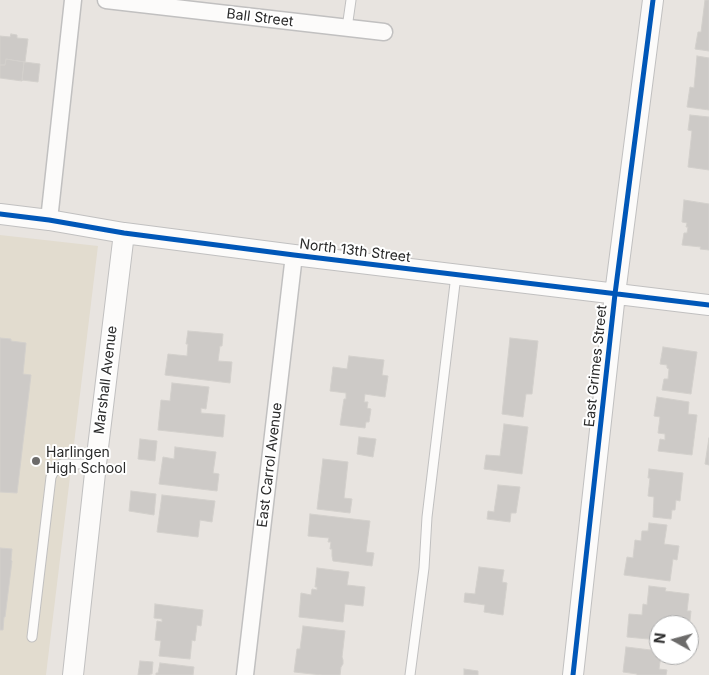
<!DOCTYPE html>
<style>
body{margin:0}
#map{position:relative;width:709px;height:675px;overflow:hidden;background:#e8e4e0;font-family:Inter,sans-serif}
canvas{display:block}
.north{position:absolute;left:649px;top:615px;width:50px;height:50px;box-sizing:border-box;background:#fff;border:1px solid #aaa;border-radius:50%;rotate:277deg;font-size:14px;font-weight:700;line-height:20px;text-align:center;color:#2a2a2a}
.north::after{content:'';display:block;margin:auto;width:18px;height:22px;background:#6c6b6a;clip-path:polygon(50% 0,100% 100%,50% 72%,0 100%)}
</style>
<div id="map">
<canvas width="709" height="675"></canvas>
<div class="north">N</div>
</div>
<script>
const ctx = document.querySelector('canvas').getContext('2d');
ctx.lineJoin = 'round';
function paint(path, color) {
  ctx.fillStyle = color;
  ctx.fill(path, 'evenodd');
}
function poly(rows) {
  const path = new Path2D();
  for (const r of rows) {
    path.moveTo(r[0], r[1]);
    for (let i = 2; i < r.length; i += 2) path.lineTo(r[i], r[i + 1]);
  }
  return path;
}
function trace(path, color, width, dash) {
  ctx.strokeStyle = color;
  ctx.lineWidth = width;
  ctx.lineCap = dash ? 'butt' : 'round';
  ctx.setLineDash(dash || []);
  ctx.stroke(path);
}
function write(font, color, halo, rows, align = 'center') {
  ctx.font = font + ' Inter,sans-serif';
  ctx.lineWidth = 4;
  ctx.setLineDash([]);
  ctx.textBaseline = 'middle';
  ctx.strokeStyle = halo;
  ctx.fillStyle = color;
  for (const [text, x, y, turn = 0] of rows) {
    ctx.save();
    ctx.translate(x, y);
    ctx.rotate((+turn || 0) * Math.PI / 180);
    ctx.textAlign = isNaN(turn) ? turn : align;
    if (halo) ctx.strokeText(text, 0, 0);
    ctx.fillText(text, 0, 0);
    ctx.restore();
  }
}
const education = poly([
 [0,235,98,246,46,675,0,675]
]);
const building = poly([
 [705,0,709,0,709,51,695,49,698,32,701,32,705,0],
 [11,34,17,35,17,38,28,39,25,62,6,59,5,65,0,65,0,36,10,37,11,34],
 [697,56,709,58,709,110,687,107,690,87,694,88,697,56],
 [6,59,24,62,22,81,0,78,0,65,5,65,6,59],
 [24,62,40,64,38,82,22,80,24,62],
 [690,115,709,117,709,170,688,167,692,131,688,130,690,115],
 [684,200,709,204,709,250,700,249,701,247,682,245,684,233,687,233,688,227,686,227,687,223,682,222,684,200],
 [188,331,223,334,222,346,220,346,218,361,232,362,230,383,165,375,168,354,187,356,188,344,186,344,188,331],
 [0,338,11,339,11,341,26,343,23,374,31,375,17,493,0,492,0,338],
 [510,338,538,341,532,394,526,394,523,417,502,414,510,338],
 [663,347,697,352,691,394,662,390,664,379,668,379,669,369,667,368,667,365,660,364,663,347],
 [349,356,384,360,382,375,388,376,385,397,365,394,364,402,368,402,367,408,371,409,369,422,366,422,365,428,340,425,344,399,346,399,346,393,330,391,333,367,347,369,349,356],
 [172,383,209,387,206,409,201,408,201,413,225,415,223,437,158,430,161,400,170,401,172,383],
 [657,397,689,402,688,414,697,415,692,455,658,451,660,439,665,440,665,434,658,433,660,417,654,416,657,397],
 [504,424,528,427,522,474,484,469,486,455,500,456,504,424],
 [359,437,376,439,373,457,357,454,359,437],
 [709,438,709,465,705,464,709,438],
 [140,439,157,441,155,461,138,459,140,439],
 [175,447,216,452,213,473,219,474,217,491,159,484,163,457,174,459,175,447],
 [323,459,348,462,344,498,352,499,350,513,317,509,323,459],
 [649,469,683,473,680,501,676,500,675,510,672,510,671,519,653,517,654,497,648,496,650,478,648,478,649,469],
 [498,485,520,487,516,513,511,513,510,522,487,519,488,511,494,512,498,485],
 [131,491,156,494,154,515,129,511,131,491],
 [162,495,215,501,212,522,200,520,198,537,157,532,162,495],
 [310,514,370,521,366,552,374,553,372,566,333,561,332,556,332,549,330,549,331,542,328,542,329,538,308,536,310,514],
 [649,523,667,525,664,544,679,546,677,560,673,559,670,581,624,575,627,557,633,558,635,540,641,541,642,531,648,531,649,523],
 [0,548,12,549,11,560,12,561,5,617,4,617,3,630,0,630,0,548],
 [479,567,504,570,502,582,507,583,503,615,484,612,485,605,464,602,465,593,475,594,479,567],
 [317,568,349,572,347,585,365,587,363,606,345,604,343,622,299,617,301,593,311,595,312,589,317,590,317,587,315,587,317,568],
 [649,586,666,588,665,591,689,594,687,611,691,611,689,630,689,625,659,625,659,640,627,637,629,614,642,615,643,604,647,605,649,586],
 [155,604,203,610,201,626,197,625,195,641,192,640,190,659,159,656,161,641,155,640,157,621,162,622,162,619,154,618,155,604],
 [303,626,345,631,342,657,343,660,343,664,341,667,340,675,322,675,294,672,297,649,300,649,303,626],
 [626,647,659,651,659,655,661,655,659,669,667,670,666,675,637,675,637,674,623,672,626,647],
 [140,661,153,662,152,674,150,674,150,675,138,675,140,661],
 [160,663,194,667,193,675,156,675,156,673,158,673,160,663],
 [464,669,478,671,478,675,464,675,464,669]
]);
const service = poly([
 [347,28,351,0],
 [32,637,51,477,56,467,62,464,96,464],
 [410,675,424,568,427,517,456,275]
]);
const minor = poly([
 [106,0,384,32],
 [49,220,73,0],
 [245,675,294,255]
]);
const tertiary = poly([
 [0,214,49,220,124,233,294,255,709,305],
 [73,675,96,464,124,233],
 [573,675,615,294,653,0]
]);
const cycleway = poly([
 [0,214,49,220,124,233,294,255,709,305],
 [573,675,615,294,653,0]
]);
const markers = [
 [36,461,5,"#6c6b6a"]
];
const streetNames = [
 ["Ball Street",260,18,7],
 ["North 13th Street",355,251,7],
 ["East Grimes Street",596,366,-84],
 ["Marshall Avenue",106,380,-83],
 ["East Carrol Avenue",270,465,-83]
];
const poiNames = [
 ["Harlingen",46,453],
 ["High School",46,469]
];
paint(education, '#e2dccf');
paint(building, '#cdcac7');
trace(building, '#d3d0cc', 1);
trace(service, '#c1c0c0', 11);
trace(minor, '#c1c0c0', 19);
trace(tertiary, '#c1c0c0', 22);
trace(service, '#fcfbfa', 9);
trace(minor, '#fcfbfa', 16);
trace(tertiary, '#fcfbfa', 20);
trace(cycleway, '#0057b8', 5);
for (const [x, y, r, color] of markers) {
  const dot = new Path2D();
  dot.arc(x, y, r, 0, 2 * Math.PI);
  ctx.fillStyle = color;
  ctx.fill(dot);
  trace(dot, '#fff', 2);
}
write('14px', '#2a2a2a', '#fff', streetNames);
write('14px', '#2a2a2a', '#fff', poiNames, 'left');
</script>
